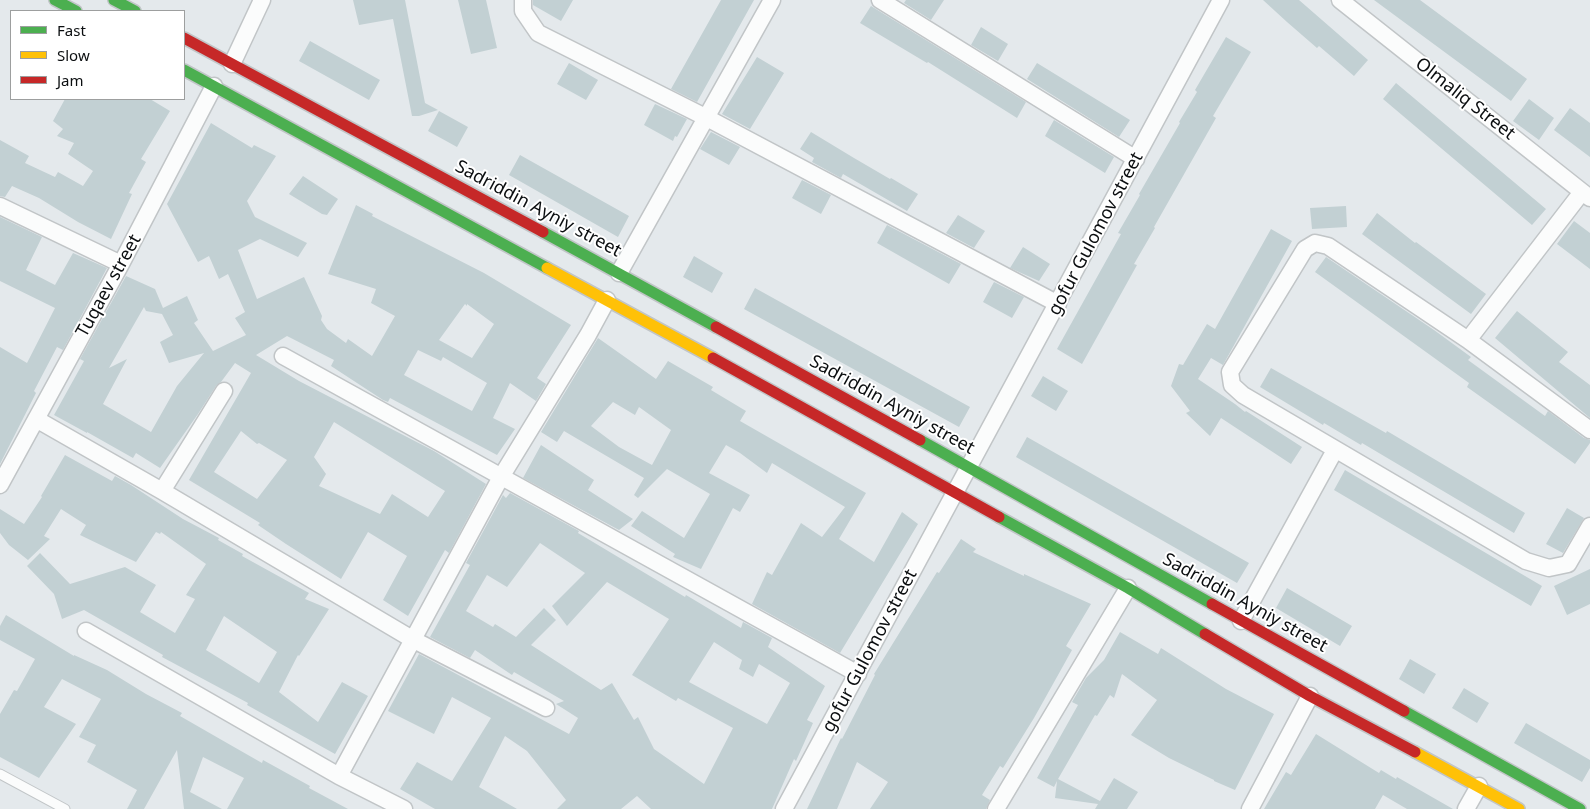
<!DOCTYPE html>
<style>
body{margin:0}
#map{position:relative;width:1590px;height:809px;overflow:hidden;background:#e4e9ec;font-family:"Noto Sans",sans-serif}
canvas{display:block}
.legend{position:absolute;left:10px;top:10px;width:175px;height:90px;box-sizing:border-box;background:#fff;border:1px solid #9d9f9f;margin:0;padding:6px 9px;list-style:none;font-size:15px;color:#0b0e10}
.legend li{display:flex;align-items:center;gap:10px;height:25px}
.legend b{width:25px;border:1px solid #9d9f9f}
</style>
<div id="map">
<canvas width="1590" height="809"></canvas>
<ul class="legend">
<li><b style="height:6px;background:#4caf50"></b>Fast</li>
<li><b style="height:6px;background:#ffc107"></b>Slow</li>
<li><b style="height:6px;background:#c62828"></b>Jam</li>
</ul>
</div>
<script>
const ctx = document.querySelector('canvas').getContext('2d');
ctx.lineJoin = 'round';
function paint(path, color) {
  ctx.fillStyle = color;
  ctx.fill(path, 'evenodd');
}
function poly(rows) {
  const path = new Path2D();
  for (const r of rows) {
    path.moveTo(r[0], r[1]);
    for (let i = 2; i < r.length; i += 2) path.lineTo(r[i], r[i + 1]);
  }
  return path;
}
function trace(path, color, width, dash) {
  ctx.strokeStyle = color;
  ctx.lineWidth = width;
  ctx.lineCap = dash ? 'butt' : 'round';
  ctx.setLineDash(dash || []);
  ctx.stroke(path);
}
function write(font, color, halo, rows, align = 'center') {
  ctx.font = font + ' "Noto Sans",sans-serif';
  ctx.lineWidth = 4;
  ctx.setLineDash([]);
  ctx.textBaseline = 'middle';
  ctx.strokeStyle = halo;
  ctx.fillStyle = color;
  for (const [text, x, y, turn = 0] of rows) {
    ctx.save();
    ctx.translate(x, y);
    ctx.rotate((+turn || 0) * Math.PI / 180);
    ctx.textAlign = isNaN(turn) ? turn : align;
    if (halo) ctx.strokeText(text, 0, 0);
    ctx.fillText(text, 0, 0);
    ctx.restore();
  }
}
const building = poly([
 [353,0,405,0,425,103,438,110,419,116,412,116,393,19,359,25],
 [458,0,486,0,497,48,471,54],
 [533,0,573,0,561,21,533,5],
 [721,0,754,0,697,102,671,89],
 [906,0,944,0,931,20,904,3],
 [1263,0,1299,0,1368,60,1354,76,1319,46,1317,48,1287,22],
 [1374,0,1420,0,1527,79,1511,101],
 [871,6,1026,102,1017,118,928,62,927,63,860,23],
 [981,27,1008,44,998,61,971,45],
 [1226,37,1251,52,1213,116,1216,118,1154,227,1155,228,1134,264,1137,265,1082,364,1057,349,1121,234,1118,233,1140,195,1139,194,1180,123,1179,122,1197,92,1195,90],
 [310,41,380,80,369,100,299,61],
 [757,57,784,73,750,129,722,114],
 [569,63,598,80,586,100,557,84],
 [1037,63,1130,120,1119,137,1027,79],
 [1396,83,1546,209,1532,225,1383,99],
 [65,99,150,99,170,111,141,159,146,162,129,193,132,194,111,239,78,222,39,198,12,186,5,197,0,196,0,140,29,156,25,163,55,177,58,172,83,186,93,171,68,154,74,143,57,136,63,129,53,121],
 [1529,99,1554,118,1539,140,1513,121],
 [655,104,687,119,677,137,675,136,673,141,644,125],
 [1570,108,1590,123,1590,157,1554,130],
 [439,111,468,127,457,147,428,131],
 [1054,120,1114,157,1105,173,1045,136],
 [211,123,252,148,254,145,276,156,247,201,255,217,307,243,298,257,260,239,238,250,257,299,304,277,322,316,321,320,327,329,346,343,348,339,372,356,395,316,371,303,376,289,328,274,356,205,373,214,372,216,484,273,571,325,537,378,546,384,536,401,510,383,493,418,515,429,497,455,390,398,388,402,383,400,331,366,334,360,287,336,256,355,299,381,434,451,486,484,449,553,445,550,408,616,383,600,407,556,368,532,341,579,286,544,258,525,260,523,189,480,251,373,235,363,221,382,216,386,198,414,160,468,136,453,133,458,87,432,87,433,54,415,84,361,80,359,126,276,155,289,163,308,187,296,198,320,194,323,213,351,246,335,235,318,245,312,228,274,219,279,209,256,198,262,167,204],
 [465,304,467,306,467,304,494,324,472,358,439,340],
 [144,307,146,311,162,314,173,335,160,342,169,363,204,353,177,386,151,432,103,404,127,359,109,368],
 [418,350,441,361,443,357,487,383,472,411,404,375],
 [334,422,445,491,428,517,392,494,380,514,319,486,326,474,314,457],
 [241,431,257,444,259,443,287,460,257,499,214,472],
 [711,132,740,147,729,165,700,149],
 [811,132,854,158,890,179,891,178,918,194,907,211,843,174,841,178,812,162,814,158,800,149],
 [520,155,629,216,618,237,509,175],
 [303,176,338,199,327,215,322,214,289,194],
 [802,180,831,195,821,214,792,198],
 [1346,206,1347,227,1312,229,1310,208],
 [1377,213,1415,243,1416,242,1486,294,1471,314,1362,234],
 [958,215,985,231,974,248,946,233],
 [0,217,42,237,26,270,55,285,73,253,107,268,63,350,57,347,34,391,36,393,0,464,0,347,27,363,55,308,0,281],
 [1574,221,1590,233,1590,269,1557,244],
 [887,225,961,264,949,284,877,243],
 [1271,229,1292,241,1223,365,1211,358,1198,379,1235,404,1245,412,1246,411,1302,447,1291,464,1221,418,1210,436,1186,413,1190,411,1171,386,1179,364,1183,365,1207,324,1215,329],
 [1023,247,1050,264,1039,281,1010,268],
 [694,256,723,273,712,293,683,277],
 [1326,257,1434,330,1471,357,1468,360,1545,416,1548,411,1584,438,1590,440,1590,443,1575,464,1467,387,1469,383,1315,272],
 [994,282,1024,297,1012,318,983,302],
 [755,288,970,407,959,427,744,309],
 [1517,311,1568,352,1559,362,1590,385,1590,418,1495,338],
 [598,338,656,379,668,361,713,387,711,390,746,411,740,421,866,493,839,539,874,562,902,512,918,524,840,653,752,604,767,572,772,575,801,523,822,537,845,507,772,463,767,473,740,453,726,445,709,473,750,495,740,512,733,508,701,569,673,557,675,554,631,526,642,511,684,538,710,494,667,469,638,498,634,495,644,478,564,431,557,442,541,432],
 [613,402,635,415,639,407,671,430,652,465,619,447,591,426],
 [1271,368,1386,433,1387,431,1525,513,1514,533,1362,443,1361,445,1324,423,1323,425,1260,387],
 [1043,376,1068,391,1056,411,1031,396],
 [1027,437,1249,563,1237,583,1016,457],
 [541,445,594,480,588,490,633,519,619,530,523,478],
 [65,455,112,481,115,476,131,485,183,519,219,538,218,540,243,554,242,556,309,593,305,599,329,609,299,656,298,655,279,692,318,722,342,682,368,696,335,754,247,705,248,703,162,657,163,655,84,610,62,619,54,594,27,566,40,553,70,584,125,567,156,585,140,612,175,633,195,599,186,595,206,564,161,532,160,534,156,532,136,562,80,535,86,525,61,509,44,536,50,539,28,560,9,545,0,533,0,509,24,524,42,497,41,496],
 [224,616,277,652,259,683,206,650],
 [1345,470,1542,586,1531,606,1334,490],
 [510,493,579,531,578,533,685,597,686,595,741,628,743,622,772,638,768,647,825,686,807,720,813,723,796,761,794,759,772,809,651,809,637,796,621,809,557,809,566,800,527,751,505,736,479,787,517,809,435,809,400,789,417,762,452,781,491,718,452,697,434,734,388,711,419,654,569,734,578,718,556,704,564,701,514,672,512,675,475,650,470,658,430,637,470,565,466,563,503,495,506,498],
 [540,543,585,573,552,606,567,626,607,582,669,619,632,675,676,701,678,698,733,728,704,784,654,749,638,717,634,720,612,683,601,690,531,645,556,620,544,608,516,637,495,624,493,627,466,611,487,575,507,587],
 [714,642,742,660,739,669,753,677,759,664,790,683,767,724,689,682],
 [1567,508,1584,518,1563,553,1546,544],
 [961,539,976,549,973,552,1024,576,1024,574,1091,604,1066,646,1072,650,1034,718,1003,768,1000,766,982,795,990,800,986,809,870,809,888,782,857,762,837,809,807,809,841,738,842,739,875,675,874,674,937,572,939,573],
 [1590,569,1590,604,1567,615,1554,586],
 [1287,588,1352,626,1340,646,1276,608],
 [6,615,74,656,74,655,107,670,146,694,182,713,180,716,220,739,262,763,263,760,310,786,309,788,348,809,227,809,244,778,203,757,190,792,222,809,184,809,177,750,144,809,127,809,137,790,87,762,96,745,79,737,101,699,62,679,44,707,76,724,39,778,0,757,0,714,14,690,17,691,35,659,0,640,0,626],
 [1120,632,1158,654,1161,648,1226,689,1274,714,1235,790,1214,781,1214,780,1169,758,1131,735,1157,700,1122,674,1114,698,1110,695,1097,716,1095,715,1058,779,1100,801,1114,778,1138,792,1127,809,1095,809,1098,804,1055,798,1057,781,1054,787,1037,778,1078,705,1072,702,1086,678,1104,660],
 [1410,659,1436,674,1424,694,1399,679],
 [1464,688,1489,703,1477,723,1452,708],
 [1526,723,1590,760,1590,768,1582,782,1514,743],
 [1316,734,1379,773,1381,770,1396,779,1397,777,1453,809,1407,809,1383,795,1375,809,1264,809,1286,772,1291,775]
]);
const lane = poly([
 [0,774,65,809]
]);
const street = poly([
 [523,0,523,11,538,33,707,118,1058,304],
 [880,0,1136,159],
 [1340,0,1590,198],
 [232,64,262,0],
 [0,206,121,264],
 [619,273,772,0],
 [1468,340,1582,192],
 [283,356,858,674],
 [36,419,162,491,412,639,546,708],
 [1590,430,1468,340,1328,246,1315,243,1305,249,1230,372,1232,385,1243,395,1526,561,1549,568,1568,564,1590,526],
 [0,485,121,264,214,86],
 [162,491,224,391],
 [1241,621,1335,450],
 [86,631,339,776,404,809],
 [339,776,501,477,588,335,607,300],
 [784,809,1221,0],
 [996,809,1128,588],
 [1250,809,1310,696],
 [1466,809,1479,786]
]);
const fast = poly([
 [55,0,76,11],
 [114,0,135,11],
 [184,70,547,268],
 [543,232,716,327],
 [920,440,1212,604],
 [999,517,1128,588,1205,634],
 [1404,711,1580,809]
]);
const slow = poly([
 [547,268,713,358],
 [1415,752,1519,809]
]);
const jam = poly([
 [184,38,543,232],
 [716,327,920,440],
 [713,358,999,517],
 [1212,604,1404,711],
 [1205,634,1310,696,1415,752]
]);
const streetNames = [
 ["Olmaliq Street",1465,99,38],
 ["Sadriddin Ayniy street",538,209,28],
 ["gofur Gulomov street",1096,234,-62],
 ["Tuqaev street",109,286,-61],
 ["Sadriddin Ayniy street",892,405,29],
 ["Sadriddin Ayniy street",1245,603,29],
 ["gofur Gulomov street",870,651,-62]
];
paint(building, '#c2d0d3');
trace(lane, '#c1c5c7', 11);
trace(street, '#c1c5c7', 19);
trace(fast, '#c1c5c7', 14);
trace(slow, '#c1c5c7', 14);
trace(jam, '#c1c5c7', 14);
trace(lane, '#fbfcfc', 9);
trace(street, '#fbfcfc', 16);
trace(fast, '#4caf50', 11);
trace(slow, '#ffc107', 11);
trace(jam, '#c62828', 11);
write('18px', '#0b0e10', '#fff', streetNames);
</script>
